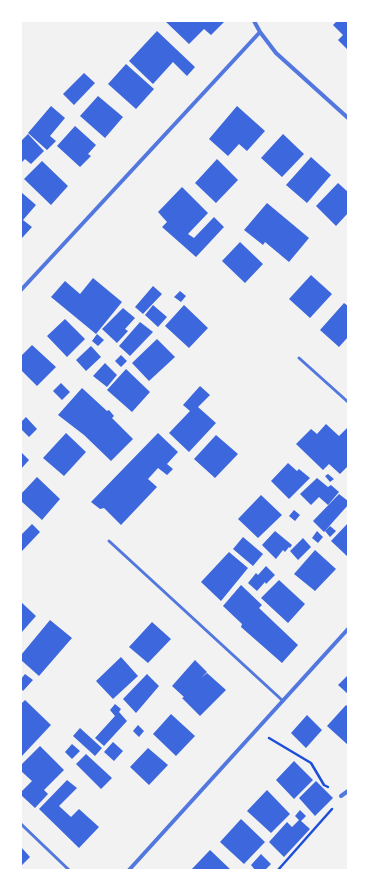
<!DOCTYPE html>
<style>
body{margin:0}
#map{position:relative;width:369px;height:891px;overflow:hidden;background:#f2f2f2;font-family:Georgia,serif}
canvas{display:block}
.frame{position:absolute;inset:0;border:22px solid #fff;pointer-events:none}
</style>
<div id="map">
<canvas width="369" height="891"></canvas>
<div class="frame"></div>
</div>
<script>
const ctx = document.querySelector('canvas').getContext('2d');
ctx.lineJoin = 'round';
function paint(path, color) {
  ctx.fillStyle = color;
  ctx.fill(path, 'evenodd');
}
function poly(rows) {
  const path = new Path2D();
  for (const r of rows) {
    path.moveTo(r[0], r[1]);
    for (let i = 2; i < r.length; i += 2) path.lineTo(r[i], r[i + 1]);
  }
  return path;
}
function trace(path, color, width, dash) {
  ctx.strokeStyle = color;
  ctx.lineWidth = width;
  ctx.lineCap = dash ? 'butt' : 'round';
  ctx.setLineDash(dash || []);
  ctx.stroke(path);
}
const building = poly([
 [165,21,223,21,224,22,211,35,204,29,189,44],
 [337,21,348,21,348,50,338,40,343,35,333,25],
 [157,31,195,67,187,76,173,62,153,84,129,61],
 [126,64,154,89,136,109,108,84],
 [84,73,95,83,74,105,63,94],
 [98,96,123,117,105,138,80,116],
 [51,106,65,118,50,136,56,141,47,150,28,133],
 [237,106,265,131,247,151,239,144,228,156,209,139],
 [75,126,96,145,88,154,91,156,80,167,57,146],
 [28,134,44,151,31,164,25,159,21,163,21,141],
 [283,134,304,154,282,177,261,158],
 [311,157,331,175,307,203,286,185],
 [217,159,238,180,216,203,195,183],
 [42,161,68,186,51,205,24,179],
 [338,183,348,192,348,213,336,226,316,206],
 [182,187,208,213,188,234,194,238,214,217,224,227,196,257,162,227,167,222,158,212],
 [21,192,36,205,23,220,32,227,22,238],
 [267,203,309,238,289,262,265,242,263,245,244,230],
 [240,242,263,264,245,283,222,261],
 [311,275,332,294,310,318,289,299],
 [93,278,122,302,96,334,51,297,65,281,80,294],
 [153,286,162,294,143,314,135,307],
 [180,291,186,296,181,302,174,297],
 [344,303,348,306,348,337,339,347,320,330],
 [153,305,167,317,158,327,145,315],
 [184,305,208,328,189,348,165,326],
 [123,308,135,318,125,329,128,331,117,343,102,329],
 [65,319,85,339,67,357,47,336],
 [140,322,153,332,130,356,119,346],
 [97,334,104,340,98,346,92,341],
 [157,339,175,357,149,381,132,363],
 [32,345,56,367,37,386,21,370,21,356],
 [91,346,101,357,86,371,76,360],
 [121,355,127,361,121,367,115,361],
 [105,363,117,375,107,387,93,376],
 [126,369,150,392,132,412,107,390],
 [61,383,70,392,62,400,53,391],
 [200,386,210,395,198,407,216,423,189,452,169,433,190,411,183,405],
 [82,388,107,411,109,410,114,416,112,418,133,439,111,461,84,435,58,415],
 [26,417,37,429,29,437,21,429,21,422],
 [326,424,339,436,348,427,348,466,340,474,329,464,323,470,296,444,311,429,317,434],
 [66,433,86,452,64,476,43,458],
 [158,433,178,452,167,464,173,469,167,475,158,468,148,479,157,487,121,525,104,508,100,509,91,502],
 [216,435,238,454,215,478,194,459],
 [21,452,29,460,21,469],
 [288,463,297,471,299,469,310,478,289,499,271,481],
 [328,474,334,479,330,482,325,476],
 [37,477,60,499,42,520,21,501,21,494],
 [317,478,328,487,331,485,339,492,328,505,319,497,311,505,300,494],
 [339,494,348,501,348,505,324,532,313,521],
 [261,495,282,515,258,538,238,519],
 [294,510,300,515,295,521,289,516],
 [348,523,348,557,331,541],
 [32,524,40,532,22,551,21,535],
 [330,526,336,531,330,537,325,531],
 [275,531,292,545,290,548,289,547,285,552,283,550,276,559,262,545],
 [317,531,323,537,318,543,312,538],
 [243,537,263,554,253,566,233,549],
 [303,538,311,547,298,560,290,551],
 [315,550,336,569,315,591,294,574],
 [229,552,248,568,221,601,201,582],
 [266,566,275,575,266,584,265,582,257,591,248,583,256,573,258,575],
 [279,580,305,604,288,623,261,598],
 [241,585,262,605,259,608,298,645,282,663,241,627,242,624,223,606],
 [21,602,36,616,21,633],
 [50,620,72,638,39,676,21,660,21,655],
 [152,622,171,639,148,663,129,647],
 [121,657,138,676,113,699,96,681],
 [195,660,207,672,201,678,207,673,226,690,200,716,182,698,184,697,172,686],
 [25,674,33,680,23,691,21,688,21,679],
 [147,674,159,686,136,713,123,699],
 [348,675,348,694,338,685],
 [25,700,51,725,21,757,21,704],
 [115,704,121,709,119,712,127,721,104,746,95,738,115,716,110,710],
 [346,705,348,707,348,745,327,726],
 [171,714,195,736,176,756,153,734],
 [307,715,322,730,306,748,291,733],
 [138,725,144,731,139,737,133,731],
 [80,728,102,748,95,756,73,736],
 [113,742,123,751,114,761,104,752],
 [72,744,80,751,72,759,65,752],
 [40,746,64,770,44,790,48,794,35,808,21,795,21,792,32,781,21,771,21,765],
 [148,748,168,765,149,785,130,767],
 [86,754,112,778,101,789,76,764],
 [294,761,313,780,294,799,276,780],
 [67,780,77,788,59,806,71,817,79,809,99,827,79,848,39,809],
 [316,781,333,798,315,816,299,798],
 [267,790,290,814,271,833,247,811],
 [300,810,306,816,301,821,310,829,284,857,269,842,287,822,292,827,299,820,295,816],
 [241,819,265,842,244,864,220,842],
 [21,847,30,857,21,866],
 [210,850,231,870,191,870],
 [261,854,271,864,265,870,255,870,251,865]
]);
const path = poly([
 [269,738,311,763,324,785,328,787],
 [278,870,332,809]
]);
const service = poly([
 [299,358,348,402],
 [109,541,283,701],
 [21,824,69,870]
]);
const minor = poly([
 [254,21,260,32,276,53,348,118],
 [21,290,260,32],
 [341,796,348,791],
 [129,870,348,629]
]);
paint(building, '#3d67dc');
trace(path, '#1d4ed8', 2.5);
trace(service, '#5277de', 3);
trace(minor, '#5277de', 4);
</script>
